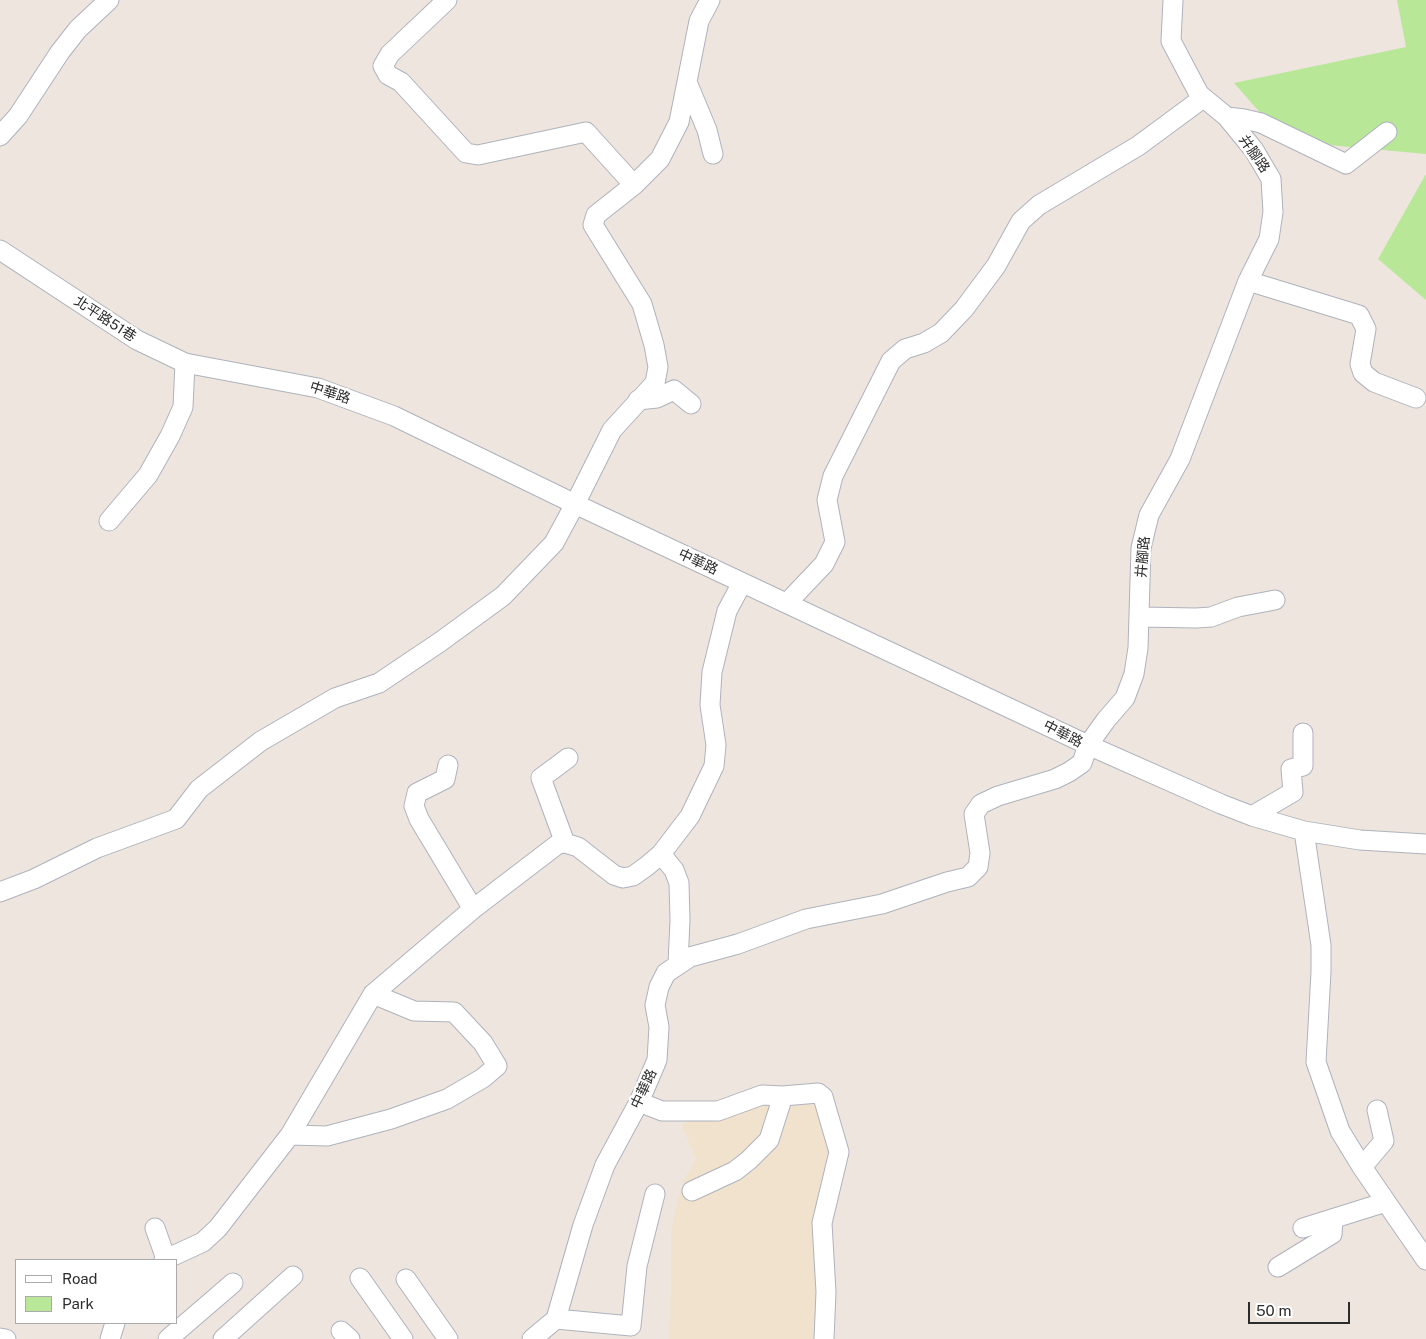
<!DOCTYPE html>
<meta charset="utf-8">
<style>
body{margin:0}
#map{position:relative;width:1426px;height:1339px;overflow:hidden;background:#eee6de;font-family:"Public Sans",sans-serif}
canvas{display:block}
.legend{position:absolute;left:15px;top:1259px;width:162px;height:65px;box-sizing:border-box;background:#fff;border:1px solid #ababab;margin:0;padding:6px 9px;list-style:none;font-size:15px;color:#2c2c2c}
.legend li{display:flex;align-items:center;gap:10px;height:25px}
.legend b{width:25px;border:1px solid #ababab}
.scale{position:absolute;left:1248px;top:1302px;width:102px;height:22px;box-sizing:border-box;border:2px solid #2c2c2c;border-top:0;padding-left:6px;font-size:15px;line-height:18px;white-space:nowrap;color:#2c2c2c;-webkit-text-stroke:4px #fff;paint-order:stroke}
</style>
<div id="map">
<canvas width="1426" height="1339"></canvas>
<ul class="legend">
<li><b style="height:6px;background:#fff"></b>Road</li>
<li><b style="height:14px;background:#b8e798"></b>Park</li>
</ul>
<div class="scale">50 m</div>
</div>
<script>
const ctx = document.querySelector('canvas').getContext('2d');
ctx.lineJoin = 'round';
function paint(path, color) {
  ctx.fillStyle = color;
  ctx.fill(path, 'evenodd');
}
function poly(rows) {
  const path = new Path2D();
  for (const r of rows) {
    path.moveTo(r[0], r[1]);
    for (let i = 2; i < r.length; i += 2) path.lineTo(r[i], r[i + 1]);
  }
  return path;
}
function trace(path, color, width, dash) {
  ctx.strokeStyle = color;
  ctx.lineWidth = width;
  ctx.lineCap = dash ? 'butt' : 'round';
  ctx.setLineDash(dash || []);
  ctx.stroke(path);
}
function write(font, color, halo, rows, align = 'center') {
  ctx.font = font + ' "Public Sans","Noto Sans TC",sans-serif';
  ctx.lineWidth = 5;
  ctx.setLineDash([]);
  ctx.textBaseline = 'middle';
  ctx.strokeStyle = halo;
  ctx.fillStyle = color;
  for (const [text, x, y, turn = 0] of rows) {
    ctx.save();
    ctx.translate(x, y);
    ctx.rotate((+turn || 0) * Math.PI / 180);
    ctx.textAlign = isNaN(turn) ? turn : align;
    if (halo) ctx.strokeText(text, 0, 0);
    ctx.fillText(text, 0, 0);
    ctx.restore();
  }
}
const education = poly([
 [784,1087,833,1092,849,1155,840,1169,826,1215,830,1339,670,1339,671,1232,677,1202,684,1179,696,1159,681,1124]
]);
const green = poly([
 [1397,0,1426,0,1426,154,1285,141,1234,83,1406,47],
 [1426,174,1426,300,1378,259]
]);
const minor = poly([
 [447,0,390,54,383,66,388,75,401,82,466,153,478,155,586,132,634,185],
 [687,82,707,130,713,154],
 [1227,117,1244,119,1261,123,1346,164,1387,132],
 [0,136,18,116,60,52,78,29,109,0],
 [0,250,137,340,185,363,318,388,394,416,575,504,1088,745,1221,804,1252,816,1304,831,1360,840,1426,844],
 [1248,281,1359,315,1366,329,1360,364,1363,373,1374,382,1416,398],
 [638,400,657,398,674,390,691,404],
 [109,521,148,475,170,436,183,407,185,363],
 [787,603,824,564,835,542,827,500,833,476,891,361,905,349,924,343,941,333,964,309,996,266,1021,221,1039,205,1138,146,1203,98],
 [1140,617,1196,618,1211,617,1238,607,1275,600],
 [448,765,445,779,417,793,414,806,419,819,473,909],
 [1252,816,1293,792,1291,769,1303,766,1303,733],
 [1304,831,1321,945,1321,972,1316,1062,1340,1131,1362,1167,1426,1260],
 [565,843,541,778,568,758],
 [661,854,674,870,679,883,680,920,678,964],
 [0,892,34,879,97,848,176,819,199,789,261,741,335,698,379,683,440,642,503,596,554,543,575,504,612,430,655,383,658,367,654,345,642,304,593,225,596,215,634,185,660,159,679,122,699,21,710,0],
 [639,1102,662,1111,718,1111,762,1095,783,1096],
 [290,1135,327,1136,391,1119,447,1099,483,1078,497,1066,483,1043,454,1012,414,1011,373,994],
 [1362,1167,1384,1141,1377,1110],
 [692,1191,735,1171,749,1160,769,1140,783,1096,818,1093,823,1097,839,1152,822,1223,826,1292,824,1339],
 [155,1228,166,1259],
 [1303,1228,1386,1202],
 [164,1260,203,1242,218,1228,290,1135,373,994,473,909,558,844,565,843,578,847,614,875,623,878,633,876,647,866,661,854,690,816,714,766,716,745,710,705,712,672,727,611,742,583],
 [1278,1267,1332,1234,1333,1219],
 [360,1278,403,1339],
 [406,1279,448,1339],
 [556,1319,631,1326,637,1266,655,1194],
 [341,1331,350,1339],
 [0,1338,6,1339],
 [110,1339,115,1323],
 [168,1339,233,1283],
 [223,1339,293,1276],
 [532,1339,556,1319,583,1225,605,1165,639,1102,657,1060,659,1027,655,1005,659,987,666,973,690,957,738,944,806,919,882,904,947,882,968,877,978,867,980,853,974,814,981,804,998,796,1055,779,1069,772,1082,763,1088,745,1106,720,1125,698,1134,674,1138,648,1141,548,1149,515,1180,459,1248,281,1269,239,1273,212,1271,179,1254,150,1227,117,1199,94,1171,41,1173,0]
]);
const streetNames = [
 ["井腳路",1254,154,55],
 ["北平路51巷",105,319,33],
 ["中華路",330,393,18],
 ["井腳路",1143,557,-85],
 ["中華路",698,562,25],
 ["中華路",1063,734,27],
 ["中華路",644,1089,-65]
];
paint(education, '#f1e2cd');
paint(green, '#b8e798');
trace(minor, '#aeb2bc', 21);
trace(minor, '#fff', 19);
write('14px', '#2c2c2c', '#fff', streetNames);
</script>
